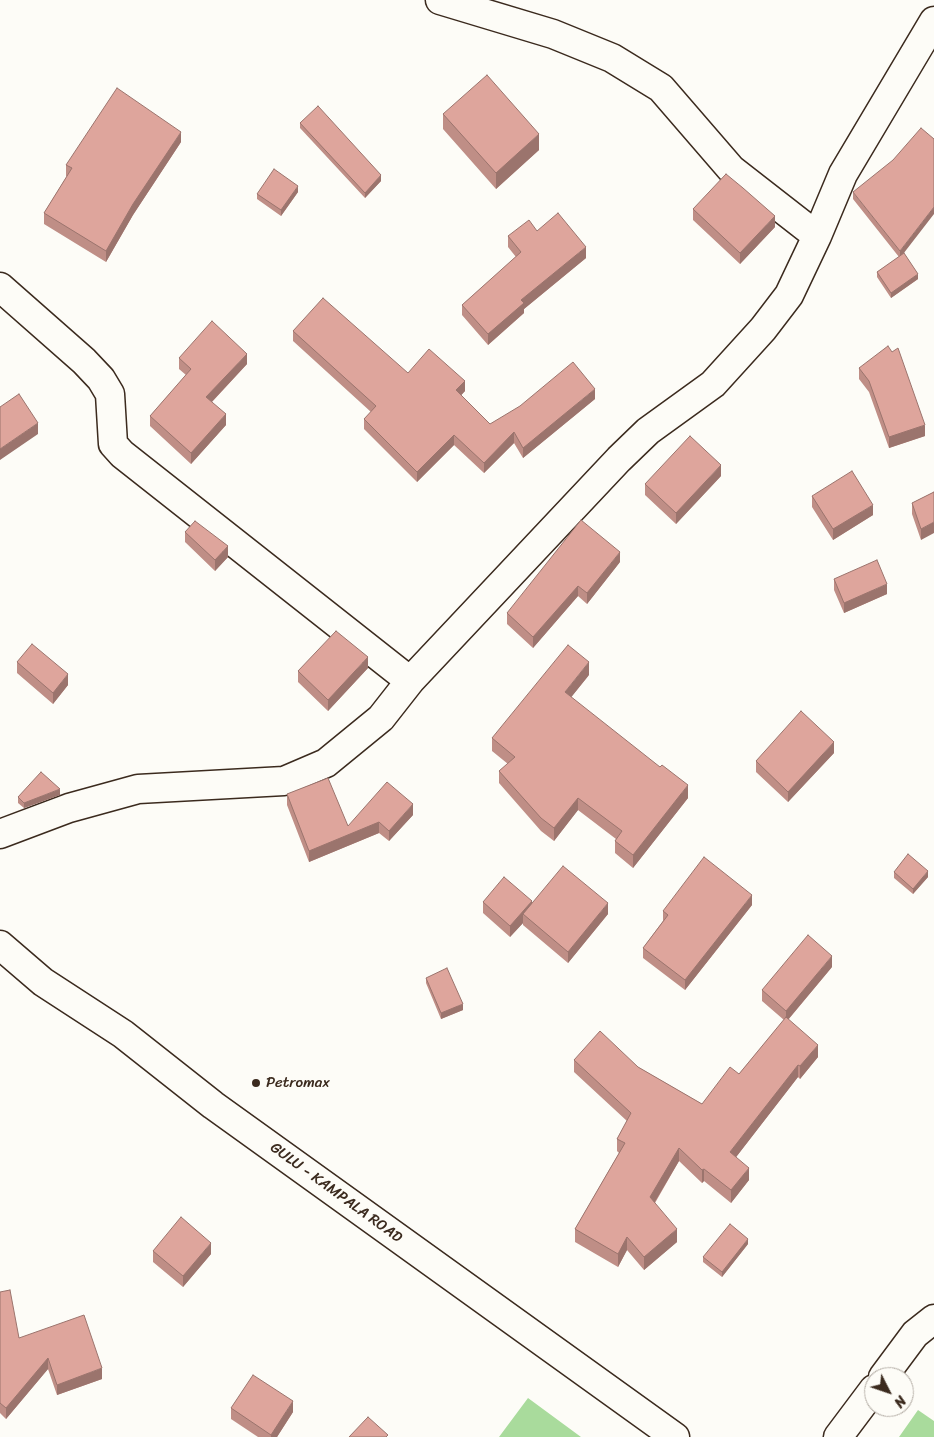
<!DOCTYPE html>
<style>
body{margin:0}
#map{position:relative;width:934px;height:1437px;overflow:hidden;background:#fdfcf7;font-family:Sriracha,sans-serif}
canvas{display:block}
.north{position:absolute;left:864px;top:1367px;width:50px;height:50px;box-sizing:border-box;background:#fdfcf7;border:1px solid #afa8a0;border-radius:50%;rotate:131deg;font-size:14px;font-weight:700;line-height:20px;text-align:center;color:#3b2a1e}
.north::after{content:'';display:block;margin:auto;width:18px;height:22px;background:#3b2a1e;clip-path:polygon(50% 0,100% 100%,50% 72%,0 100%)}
</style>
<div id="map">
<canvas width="934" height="1437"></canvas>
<div class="north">N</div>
</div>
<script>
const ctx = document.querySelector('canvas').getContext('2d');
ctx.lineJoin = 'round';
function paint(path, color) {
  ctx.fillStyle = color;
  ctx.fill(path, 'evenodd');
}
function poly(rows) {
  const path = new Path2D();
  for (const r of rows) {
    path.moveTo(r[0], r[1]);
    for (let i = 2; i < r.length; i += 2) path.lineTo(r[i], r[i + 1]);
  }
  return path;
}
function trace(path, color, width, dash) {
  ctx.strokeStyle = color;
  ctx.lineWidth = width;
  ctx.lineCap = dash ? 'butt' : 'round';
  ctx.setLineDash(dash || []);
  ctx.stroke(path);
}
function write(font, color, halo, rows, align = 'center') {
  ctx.font = font + ' Sriracha,sans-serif';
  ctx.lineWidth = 4;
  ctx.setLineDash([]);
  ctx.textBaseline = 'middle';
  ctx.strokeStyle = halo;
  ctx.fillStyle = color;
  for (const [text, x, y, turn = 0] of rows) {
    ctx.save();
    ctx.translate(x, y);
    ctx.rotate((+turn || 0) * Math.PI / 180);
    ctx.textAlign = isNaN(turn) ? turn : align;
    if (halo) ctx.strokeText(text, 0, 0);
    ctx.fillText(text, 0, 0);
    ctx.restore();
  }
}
const green = poly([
 [528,1398,581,1437,499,1437],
 [918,1410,934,1421,934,1437,899,1437]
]);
const street = poly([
 [440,0,553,34,612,58,661,88,731,169,817,236],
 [0,287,84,361,101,379,110,394,113,444,122,454,410,681,381,718,326,763,284,781,138,789,69,808,0,834],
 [410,681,619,459,648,431,713,384,763,329,789,295,817,236,843,174,934,21],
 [883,1377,915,1334,934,1319],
 [838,1437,874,1389]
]);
const primary = poly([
 [0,945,43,982,123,1034,213,1105,675,1437]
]);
const wall = poly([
 [443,114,539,150,496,189,443,129],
 [300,123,381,181,365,198,300,128],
 [181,142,133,215,106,262,44,224,44,213,67,176,66,176,66,165],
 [298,192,281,216,257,199,257,194],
 [853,192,903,254,918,279,891,298,877,277,877,272,899,257,853,199],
 [693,209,775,227,740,264,693,220],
 [537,231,586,258,524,309,524,313,488,345,462,315,462,305,516,257,508,247,508,236],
 [293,331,408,373,465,391,461,395,490,424,595,399,523,458,514,443,484,473,454,445,417,482,364,429,364,419,371,412,293,341],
 [892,352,925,436,889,448,869,392,859,379,859,368],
 [179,358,247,364,212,402,226,425,191,464,150,426,150,416,186,375,179,369],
 [721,476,676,524,645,495,645,484],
 [934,492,921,540,912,514,912,503],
 [812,496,873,515,833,540,812,507],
 [185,532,228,557,215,571,185,542],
 [620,562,587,604,578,596,533,648,507,624,507,613],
 [834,579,887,594,844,613,834,590],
 [17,662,68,685,53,704,17,673],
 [368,668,328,711,298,682,298,671],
 [589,675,571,697,688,798,633,868,615,853,615,841,616,839,578,810,554,841,541,831,499,783,499,771,508,764,492,751,492,738],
 [834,753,788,802,756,772,756,761],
 [287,794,348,826,413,815,389,841,379,833,309,862,287,805],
 [60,795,24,808,18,803,18,797],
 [894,872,928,877,913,894,894,878],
 [483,902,532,904,608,914,568,963,523,925,523,923,510,937,483,913],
 [752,905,685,990,643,958,643,948,663,921,663,911],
 [832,967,788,1020,818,1057,800,1079,798,1077,736,1157,749,1180,731,1203,704,1181,702,1183,679,1161,655,1203,677,1242,644,1270,627,1250,618,1267,575,1242,575,1229,619,1153,617,1151,617,1139,627,1121,574,1072,574,1060,638,1067,702,1104,739,1074,784,1020,762,1001,762,990],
 [426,978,463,1010,441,1019,426,983],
 [748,1244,722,1277,703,1262,703,1257],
 [153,1251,211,1254,183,1287,153,1262],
 [0,1292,19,1338,102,1379,57,1395,48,1369,6,1419,0,1413],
 [231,1408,293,1412,277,1437,258,1437,231,1419]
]);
const shadedWall = poly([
 [181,132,181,142,133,215,106,262,106,251,133,204],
 [539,134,539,150,496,189,496,173],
 [381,175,381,181,365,198,365,193],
 [298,186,298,192,281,216,281,210],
 [934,207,934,214,900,258,900,251],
 [775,216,775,227,740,264,740,253],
 [586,247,586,258,524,309,524,313,488,345,488,334,521,300],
 [918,274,918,279,891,298,891,293],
 [247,354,247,364,206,408,206,397],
 [465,381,465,391,456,401,456,390],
 [595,389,595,399,523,458,523,448],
 [226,414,226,425,191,464,191,453],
 [38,423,38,434,0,460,0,449],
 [925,425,925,436,889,448,889,437],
 [514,432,514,443,484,473,484,463],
 [454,435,454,445,417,482,417,472],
 [721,465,721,476,676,524,676,513],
 [873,505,873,515,833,540,833,529],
 [934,522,934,533,921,540,921,529],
 [228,546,228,557,215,571,215,560],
 [620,552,620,562,587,604,587,593],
 [887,584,887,594,844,613,844,603],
 [578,586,578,596,533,648,533,637],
 [368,657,368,668,328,711,328,700],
 [589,662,589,675,565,705,565,692],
 [68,674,68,685,53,704,53,693],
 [834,742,834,753,788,802,788,792],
 [688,785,688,798,633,868,633,855],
 [60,789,60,795,24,808,24,803],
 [578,798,578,810,554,841,554,828],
 [413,804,413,815,389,841,389,831],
 [379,822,379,833,309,862,309,851],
 [928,871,928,877,913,894,913,889],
 [752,895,752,905,685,990,685,980],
 [532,901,532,912,523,914,523,923,510,937,510,926],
 [608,903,608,914,568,963,568,952],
 [832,956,832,967,786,1022,786,1011],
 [463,1004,463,1010,441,1019,441,1013],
 [818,1045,818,1057,800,1079,800,1066],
 [798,1065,798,1077,730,1165,730,1152],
 [679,1148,679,1161,650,1210,650,1197],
 [749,1168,749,1180,731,1203,731,1190],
 [704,1169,704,1181,702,1183,702,1170],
 [677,1229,677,1242,644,1270,644,1257],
 [627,1237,627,1250,618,1267,618,1254],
 [748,1239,748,1244,722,1277,722,1272],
 [211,1243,211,1254,183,1287,183,1276],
 [48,1358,48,1369,6,1419,6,1408],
 [102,1368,102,1379,57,1395,57,1385],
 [293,1401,293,1412,277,1437,271,1437,271,1435]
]);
const building = poly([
 [487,75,539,134,496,173,443,114,487,75],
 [117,88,181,132,133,204,106,251,44,213,72,168,66,165,117,88],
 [318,106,381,175,365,193,300,123,318,106],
 [921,128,934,139,934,207,900,251,853,192,893,160,921,128],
 [274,169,298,186,281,210,257,194,274,169],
 [726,174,743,188,775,216,740,253,693,209,726,174],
 [558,213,586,247,521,300,524,303,488,334,462,305,521,252,508,236,529,220,537,231,558,213],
 [904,253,918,274,891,293,877,272,904,253],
 [323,298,408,373,429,349,465,381,456,390,490,424,520,406,573,362,595,389,523,448,514,432,484,463,454,435,417,472,364,419,376,406,293,331,323,298],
 [212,321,247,354,206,397,226,414,191,453,150,416,191,369,179,358,212,321],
 [888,346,892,352,898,348,925,425,889,437,869,381,859,368,888,346],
 [19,394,38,423,0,449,0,407,19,394],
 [690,436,721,465,676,513,645,484,690,436],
 [852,471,873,505,833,529,812,496,852,471],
 [934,492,934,522,921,529,912,503,934,492],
 [581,520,620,552,587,593,578,586,533,637,507,613,581,520],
 [195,521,228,546,215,560,185,532,195,521],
 [877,560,887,584,844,603,834,579,877,560],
 [336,631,368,657,328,700,298,671,336,631],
 [32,644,68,674,53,693,17,662,32,644],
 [568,645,589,662,565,692,660,767,662,765,688,785,633,855,615,841,622,831,578,798,554,828,541,818,499,771,515,757,492,738,568,645],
 [801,711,834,742,788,792,756,761,801,711],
 [41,772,60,789,24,803,18,797,41,772],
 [328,778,348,826,387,782,413,804,389,831,379,822,309,851,287,794,328,778],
 [908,854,928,871,913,889,894,872,908,854],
 [704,857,752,895,685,980,643,948,668,915,663,911,704,857],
 [563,866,608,903,568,952,523,914,563,866],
 [504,877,532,901,510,926,483,902,504,877],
 [808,935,832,956,786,1011,762,990,808,935],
 [447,968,463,1004,441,1013,426,978,447,968],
 [786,1017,818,1045,800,1066,798,1065,730,1152,749,1168,731,1190,704,1169,702,1170,679,1148,650,1197,677,1229,644,1257,627,1237,618,1254,575,1229,625,1143,617,1139,631,1113,574,1060,600,1031,638,1067,702,1104,730,1067,739,1074,786,1017],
 [181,1217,211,1243,183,1276,153,1251,181,1217],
 [730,1224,748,1239,722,1272,703,1257,730,1224],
 [10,1290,19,1338,84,1315,102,1368,57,1385,48,1358,6,1408,0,1403,0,1292,10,1290],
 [253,1375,293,1401,271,1435,231,1408,253,1375],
 [368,1417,388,1435,386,1437,349,1437,368,1417]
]);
const markers = [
 [256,1083,5,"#3b2a1e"]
];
const poiNames = [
 ["Petromax",266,1083]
];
const streetNames = [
 ["GULU - KAMPALA ROAD",336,1193,36]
];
paint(green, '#a9db9c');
trace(street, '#3b2a1e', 31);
trace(primary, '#3b2a1e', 31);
trace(street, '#fdfcf7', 28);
trace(primary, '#fdfcf7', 28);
paint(wall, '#bf8e86');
paint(shadedWall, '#9b746d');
paint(building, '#dea59c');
trace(building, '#9b746d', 1);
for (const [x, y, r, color] of markers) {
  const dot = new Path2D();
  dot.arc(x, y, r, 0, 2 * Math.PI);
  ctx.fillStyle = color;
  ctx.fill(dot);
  trace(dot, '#fdfcf7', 2);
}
write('15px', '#3b2a1e', '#fdfcf7', poiNames, 'left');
write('15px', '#3b2a1e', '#fdfcf7', streetNames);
</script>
